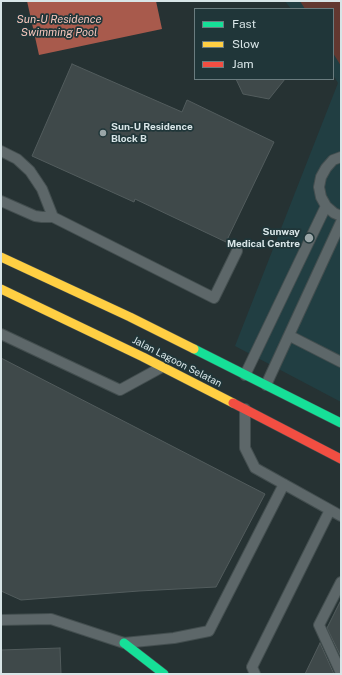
<!DOCTYPE html>
<style>
body{margin:0}
#map{position:relative;width:342px;height:675px;overflow:hidden;background:#263233;font-family:"Public Sans",sans-serif}
canvas{display:block}
.frame{position:absolute;inset:0;border:2px solid #d8e5e7;pointer-events:none}
.legend{position:absolute;left:194px;top:8px;width:140px;height:72px;box-sizing:border-box;background:#203639;border:1px solid #6a7c7f;margin:0;padding:5px 7px;list-style:none;font-size:12px;color:#d8e5e7}
.legend li{display:flex;align-items:center;gap:8px;height:20px}
.legend b{width:20px;border:1px solid #6a7c7f}
</style>
<div id="map">
<canvas width="342" height="675"></canvas>
<div class="frame"></div>
<ul class="legend">
<li><b style="height:5px;background:#16e098"></b>Fast</li>
<li><b style="height:5px;background:#ffcf43"></b>Slow</li>
<li><b style="height:5px;background:#f24e42"></b>Jam</li>
</ul>
</div>
<script>
const ctx = document.querySelector('canvas').getContext('2d');
ctx.lineJoin = 'round';
function paint(path, color) {
  ctx.fillStyle = color;
  ctx.fill(path, 'evenodd');
}
function poly(rows) {
  const path = new Path2D();
  for (const r of rows) {
    path.moveTo(r[0], r[1]);
    for (let i = 2; i < r.length; i += 2) path.lineTo(r[i], r[i + 1]);
  }
  return path;
}
function trace(path, color, width, dash) {
  ctx.strokeStyle = color;
  ctx.lineWidth = width;
  ctx.lineCap = dash ? 'butt' : 'round';
  ctx.setLineDash(dash || []);
  ctx.stroke(path);
}
function write(font, color, halo, rows, align = 'center') {
  ctx.font = font + ' "Public Sans",sans-serif';
  ctx.lineWidth = 3.5;
  ctx.setLineDash([]);
  ctx.textBaseline = 'middle';
  ctx.strokeStyle = halo;
  ctx.fillStyle = color;
  for (const [text, x, y, turn = 0] of rows) {
    ctx.save();
    ctx.translate(x, y);
    ctx.rotate((+turn || 0) * Math.PI / 180);
    ctx.textAlign = isNaN(turn) ? turn : align;
    if (halo) ctx.strokeText(text, 0, 0);
    ctx.fillText(text, 0, 0);
    ctx.restore();
  }
}
const built = poly([
 [285,1,341,1,341,402,235,346,338,83,333,75,333,9,291,9]
]);
const green = poly([
 [300,1,341,1,341,66,333,53,333,9,305,9]
]);
const water = poly([
 [27,1,156,1,162,29,39,55]
]);
const building = poly([
 [72,64,182,112,187,100,274,142,226,242,135,199,134,202,32,156,72,64],
 [236,79,285,79,269,99,243,94,236,79],
 [1,358,265,494,216,587,139,591,21,600,1,591,1,358],
 [341,600,341,657,327,628,341,600],
 [320,643,334,674,305,674,320,643],
 [60,648,61,674,1,674,1,650,60,648]
]);
const lane = poly([
 [1,151,17,159,30,171,42,189,53,217,42,217,35,216,1,201],
 [341,157,333,160,326,168,321,177,319,187,321,197,326,206,334,213,341,216],
 [53,217,214,298,237,251],
 [1,334,120,390,162,367],
 [290,336,341,362],
 [245,375,326,206],
 [266,385,341,222],
 [245,409,245,448,255,468,341,516],
 [341,582,319,625,341,673],
 [1,620,51,619,124,643,174,638,209,631,284,484],
 [255,674,252,667,330,510]
]);
const fast = poly([
 [194,349,341,423],
 [124,643,164,674]
]);
const slow = poly([
 [1,257,130,317,194,349],
 [1,289,143,357,233,403]
]);
const jam = poly([
 [233,403,341,459]
]);
const markers = [
 [103,133,4,"#9aa6a8"],
 [309,238,5,"#9aa6a8"]
];
const poiNames = [
 ["Sun-U Residence",111,127],
 ["Block B",111,139],
 ["Sunway",300,232,"right"],
 ["Medical Centre",300,244,"right"]
];
const streetNames = [
 ["Jalan Lagoon Selatan",177,362,27]
];
const waterNames = [
 ["Sun-U Residence",59,20],
 ["Swimming Pool",59,33]
];
paint(built, '#213e42');
paint(green, '#623830');
paint(water, '#a85a4c');
paint(building, '#3f494a');
trace(building, '#525c5d', 1);
trace(lane, '#434e4f', 12);
trace(fast, '#434e4f', 10);
trace(slow, '#434e4f', 10);
trace(jam, '#434e4f', 10);
trace(lane, '#5d6769', 10);
trace(fast, '#16e098', 9);
trace(slow, '#ffcf43', 9);
trace(jam, '#f24e42', 9);
for (const [x, y, r, color] of markers) {
  const dot = new Path2D();
  dot.arc(x, y, r, 0, 2 * Math.PI);
  ctx.fillStyle = color;
  ctx.fill(dot);
  trace(dot, '#203639', 1.5);
}
write('bold 10px', '#d8e5e7', '#203639', poiNames, 'left');
write('10px', '#d8e5e7', '#203639', streetNames);
write('italic 11px', '#f7c6bc', '#203639', waterNames);
</script>
